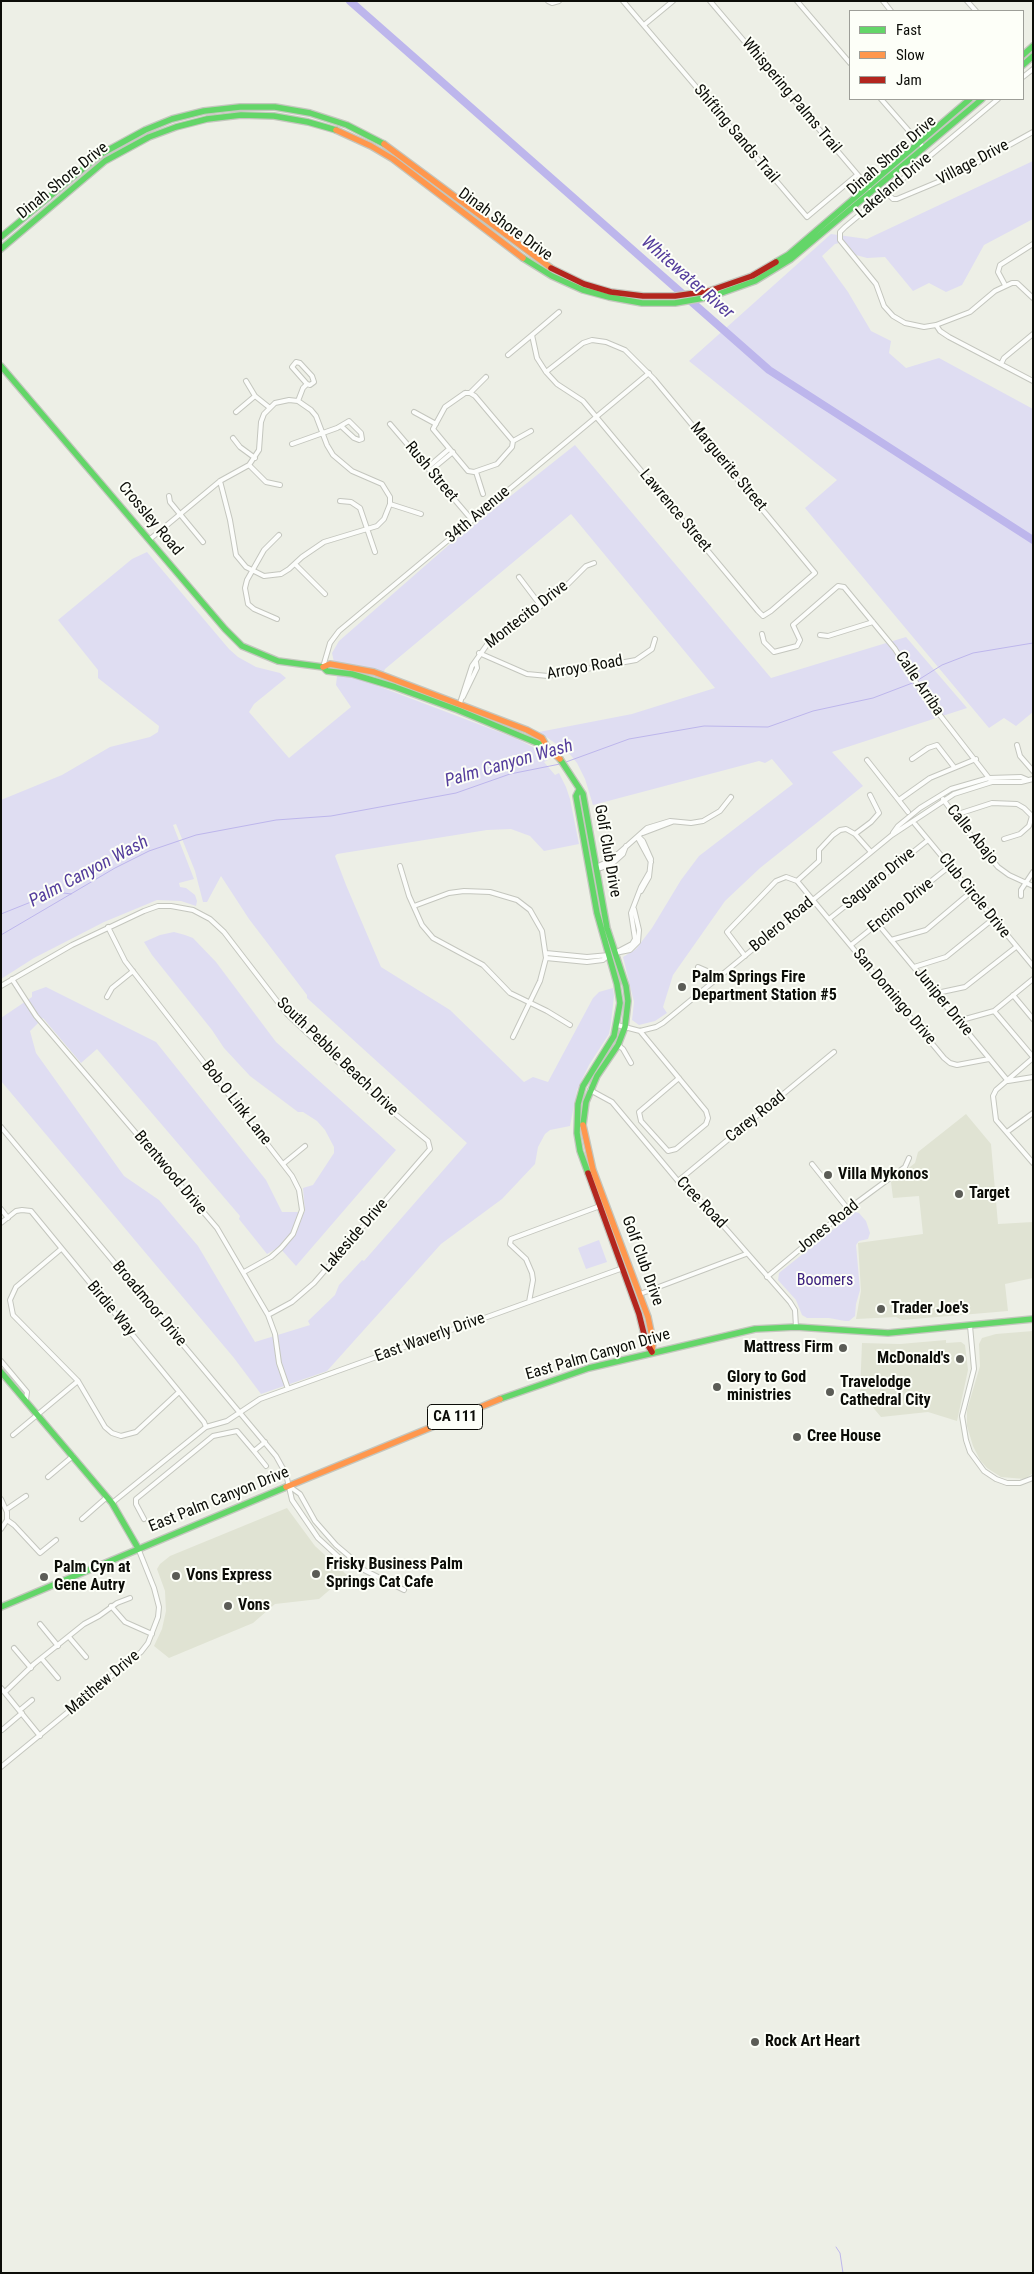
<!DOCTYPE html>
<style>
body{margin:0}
#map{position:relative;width:1034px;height:2274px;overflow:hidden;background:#edefe6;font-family:"Roboto Condensed",sans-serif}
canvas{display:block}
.frame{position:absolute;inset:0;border:2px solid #0c0d08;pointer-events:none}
.legend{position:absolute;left:849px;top:10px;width:175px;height:90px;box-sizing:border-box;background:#fdfff8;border:1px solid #9d9e98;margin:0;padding:6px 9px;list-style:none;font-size:15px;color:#0c0d08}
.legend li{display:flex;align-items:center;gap:10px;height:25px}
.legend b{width:25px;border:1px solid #9d9e98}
</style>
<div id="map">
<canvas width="1034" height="2274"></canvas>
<div class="frame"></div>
<ul class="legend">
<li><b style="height:6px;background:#63d668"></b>Fast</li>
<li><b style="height:6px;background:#ff974d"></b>Slow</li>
<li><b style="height:6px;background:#b3261e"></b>Jam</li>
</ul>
</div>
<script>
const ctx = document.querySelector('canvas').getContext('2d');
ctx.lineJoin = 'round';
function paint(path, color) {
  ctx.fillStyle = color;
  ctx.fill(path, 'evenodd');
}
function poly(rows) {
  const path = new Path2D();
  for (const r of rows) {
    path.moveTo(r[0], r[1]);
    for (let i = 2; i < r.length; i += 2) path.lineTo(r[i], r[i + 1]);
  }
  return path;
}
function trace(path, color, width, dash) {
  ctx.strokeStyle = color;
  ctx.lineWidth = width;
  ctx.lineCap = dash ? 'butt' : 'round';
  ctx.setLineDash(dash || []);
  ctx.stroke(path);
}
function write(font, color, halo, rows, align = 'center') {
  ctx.font = font + ' "Roboto Condensed",sans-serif';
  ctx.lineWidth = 4;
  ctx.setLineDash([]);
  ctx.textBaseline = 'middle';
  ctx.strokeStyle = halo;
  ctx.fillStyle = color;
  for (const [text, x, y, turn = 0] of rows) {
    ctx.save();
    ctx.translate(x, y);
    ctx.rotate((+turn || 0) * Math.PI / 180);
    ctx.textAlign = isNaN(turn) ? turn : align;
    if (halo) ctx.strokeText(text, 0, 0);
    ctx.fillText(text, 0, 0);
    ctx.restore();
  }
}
const built = poly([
 [966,1114,991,1144,998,1224,1033,1222,1033,1278,1005,1284,1008,1311,902,1320,896,1317,856,1319,861,1291,858,1243,923,1234,919,1196,893,1198,891,1182,915,1163,918,1152],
 [1033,1331,1033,1473,1025,1479,1001,1477,987,1468,980,1460,973,1446,967,1426,967,1410,980,1366,979,1344,982,1338,996,1334],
 [946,1340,946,1343,961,1342,965,1345,968,1370,957,1421,928,1412,881,1417,860,1392,862,1343,900,1344],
 [287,1508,315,1546,347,1575,319,1599,275,1604,253,1623,169,1658,154,1646,162,1629,166,1611,165,1591,157,1569,160,1564,170,1556]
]);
const green = poly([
 [1033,161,1033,219,984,245,962,285,946,292,929,283,913,291,885,257,867,258,856,255,844,242,835,244,822,256,848,292,871,331,891,341,889,353,906,368,939,358,1033,409,1033,712,1016,726,1004,718,989,728,805,508,837,480,689,361,831,234,867,239],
 [575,445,771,678,906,637,967,708,832,752,863,786,760,868,725,901,673,975,663,1007,667,1013,655,1021,639,1025,632,1020,634,1002,623,957,636,949,652,928,681,880,699,856,793,784,772,759,765,763,759,761,593,805,585,779,577,763,568,752,539,732,632,714,715,688,571,514,385,669,378,686,515,738,533,747,548,760,544,762,555,775,559,773,566,787,570,799,579,844,544,851,530,836,511,829,487,830,337,854,335,856,346,885,381,967,450,1010,524,1082,533,1077,548,1082,593,998,599,992,613,988,614,996,611,1023,609,1034,589,1065,577,1090,570,1126,550,1130,545,1134,538,1147,535,1164,502,1199,441,1244,327,1371,261,1394,234,1358,1,1081,1,1018,32,997,32,992,46,987,156,1042,266,1180,282,1212,305,1212,303,1188,313,1185,334,1153,334,1147,325,1130,317,1121,303,1112,298,1112,250,1076,224,1048,212,1030,152,955,144,942,160,935,174,932,185,935,193,938,216,962,276,1042,396,1150,296,1266,279,1247,267,1254,239,1219,240,1216,97,1049,81,1063,43,1018,30,1031,36,1053,124,1176,159,1200,198,1246,255,1342,310,1325,308,1321,335,1295,339,1285,362,1260,364,1261,467,1143,307,998,307,995,249,919,221,876,207,902,203,902,195,871,176,824,173,825,194,879,179,883,180,887,186,888,195,895,197,901,196,906,181,901,157,900,104,922,34,958,1,979,1,800,62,775,110,747,150,737,158,732,159,726,98,678,98,670,58,620,132,559,147,552,229,649,238,657,256,667,280,673,286,678,254,704,249,712,289,758,351,707,336,685,337,676,332,653,339,641,450,544],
 [855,1212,859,1213,866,1221,870,1233,868,1239,859,1241,856,1245,860,1290,856,1304,855,1316,849,1321,845,1321,829,1318,807,1318,802,1315,796,1300,778,1280,779,1273],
 [599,1240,607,1262,586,1269,578,1248]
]);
const stream = poly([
 [566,762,629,739,704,726,768,727,813,711,873,698,915,682,942,665,973,653,1033,643],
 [1,914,56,892,71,894],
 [1,935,115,868,149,851,196,835,276,820,331,816,456,793,510,774,560,764],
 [836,2247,840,2253,843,2273]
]);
const river = poly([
 [350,1,769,370,1033,540]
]);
const street = poly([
 [548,1,552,3,559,1],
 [623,1,807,217,857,175],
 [710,1,869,188],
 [797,1,850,63],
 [883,1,891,11],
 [967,1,976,11],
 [644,25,673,1],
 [1023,77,1033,69],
 [881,99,923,147],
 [998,99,845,227,840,232,840,240,876,284,884,306,893,316,905,323,924,327,936,325,940,331,949,337,1033,381],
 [887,193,893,199,897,199,957,174,1033,132],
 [1005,285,998,272,1000,265,1033,244],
 [936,325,970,312,995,291,1012,283,1017,283,1033,298],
 [508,355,532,335],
 [1001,364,1004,358,1033,334],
 [546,372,583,343,592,340,606,342,625,350,654,379,815,573,771,611,763,616,758,611,583,401,557,384,546,372,537,358,532,335,559,312],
 [246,381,255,396,270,408],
 [465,393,470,393,475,396,513,441,512,447,497,464,474,472,468,471,433,429,445,407,465,393],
 [470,393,486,377],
 [298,401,303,388,307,384,310,385,314,382,312,376,300,363,296,362,292,367,307,384],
 [236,412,255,396],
 [414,412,436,424],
 [390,424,472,520],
 [233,438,240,447,255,458],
 [513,441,531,431],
 [292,444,337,428,349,421,361,433,362,439,359,440,354,438,341,426],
 [249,465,266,482,280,485],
 [427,468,449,449],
 [430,471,453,452],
 [476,472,483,494],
 [169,496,170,502,203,542],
 [340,501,351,502,360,508,375,552],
 [390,504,421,514],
 [149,540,220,481,249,465,259,450,261,422,264,414,275,403,289,400,298,401,311,410,316,416,327,445,333,455,352,471,382,484,390,497,390,504,384,519,377,526,324,542,302,557,289,569,281,574,264,576,246,567,236,555,230,520,220,481],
 [295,564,325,594],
 [519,577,541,606],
 [277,619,254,609,248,604,245,588,247,580,264,550,279,535],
 [762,634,764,642,774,652,797,646,800,640,793,625,838,586,844,587,895,649,922,692,992,782],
 [820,635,828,636,873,622],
 [479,653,527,674,548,676,636,660,652,649,655,639],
 [323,667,330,643,339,631,649,373],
 [463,697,477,668,476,662],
 [460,703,472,666,491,639,541,606,567,585,586,566,594,563],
 [1017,745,1020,756,1033,771],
 [912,759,928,748,937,745,954,767],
 [867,760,908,812],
 [943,799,959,821,998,867,1009,875,1033,886],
 [899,800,930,778,976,759],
 [955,815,992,803,1017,804,1024,808,1032,816,1029,826,1020,834,1004,839],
 [915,824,1033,966],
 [643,833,672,822],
 [893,833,898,826,920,808,951,789,989,778,1021,777,1028,780],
 [855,834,871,852],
 [638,836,643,841,651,859,649,877,641,891],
 [638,838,651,862],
 [400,866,409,896,422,925,433,938,483,965,510,993,547,1011,570,1025],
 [596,867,611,860,647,828,670,821,691,823,703,821,720,811,731,797],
 [596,867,601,868,613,863,623,854,626,846],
 [797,881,944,1058,950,1063,957,1065,989,1059],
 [1021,896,1021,890,1033,872],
 [414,906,449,893,464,891,490,892,517,900,530,910,542,931,546,958,540,981,513,1037],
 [829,919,928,840],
 [878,924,1008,1081,1033,1077],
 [108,927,125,961,292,1176,299,1190,302,1210,293,1234,281,1248,271,1257,244,1272],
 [891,940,926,930,971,892],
 [851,945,950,866],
 [546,953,587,957,609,955],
 [615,953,630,950,638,942,639,930,634,909],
 [615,953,632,944,635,939,631,913,641,887,649,873],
 [745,956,727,932,776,881,786,877,797,881,819,861,819,850,833,835,840,830,846,829,855,834,871,822,879,813,870,795],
 [546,958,587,962,603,960,609,955],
 [698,967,721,977],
 [914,967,946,957,993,919],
 [12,979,36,1016,217,1228,268,1315,275,1334,279,1363,288,1389],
 [1,986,72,945,144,911,158,906,171,906,193,910,210,919,224,932,287,1014,383,1104,428,1141,430,1149,314,1283,292,1302,268,1315],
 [937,993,965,987,1016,947],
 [1013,995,1033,1019],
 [107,997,112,988,133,971],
 [994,1011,1033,1057],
 [958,1021,994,1011,1033,979],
 [617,1025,640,1031,656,1027,663,1023,892,835,954,794,992,782,1021,782,1033,779],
 [640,1031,706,1111,708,1118,706,1124,676,1149,668,1151,641,1121,639,1112,679,1078],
 [618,1045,623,1049,631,1063],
 [1033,1058,996,1090,993,1096,996,1120,1033,1163],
 [590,1090,612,1102,678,1181,706,1206,790,1302,795,1310,796,1327],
 [1,1127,276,1456,286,1474,292,1500,318,1538,345,1563,350,1563,404,1590],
 [1007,1132,1033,1113],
 [283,1164,305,1146],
 [812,1164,848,1209],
 [678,1181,834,1052],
 [1,1209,8,1218],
 [1,1223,16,1211,22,1210,31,1211,204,1422,206,1427],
 [61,1249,16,1287,10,1300,13,1315,78,1381,105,1427,112,1433,121,1436,136,1432,179,1392],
 [767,1277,848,1209,905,1167,909,1158],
 [640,1294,746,1254],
 [529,1302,533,1280,532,1273,526,1259,510,1244,511,1239,600,1206],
 [970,1326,974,1369,962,1416,966,1440,970,1452,984,1471,996,1479,1007,1483,1020,1483,1033,1478],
 [1,1361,27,1392,26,1400],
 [206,1427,227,1421,260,1399,623,1268],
 [13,1435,78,1381],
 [254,1451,266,1466],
 [48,1477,73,1456],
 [289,1486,300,1494,315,1521,336,1545,349,1556,350,1563],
 [1,1499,7,1512,7,1520,1,1529],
 [112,1503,206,1427],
 [7,1509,26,1496],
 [82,1519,107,1497],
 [144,1519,136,1504,136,1499,213,1436,237,1431,254,1451,265,1442],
 [7,1520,14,1525,40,1553,56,1540],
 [111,1606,125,1622,152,1634],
 [40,1624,58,1646],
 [69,1637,86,1657],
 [14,1648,31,1668],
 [42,1659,58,1678],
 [1,1688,40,1736],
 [5,1692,34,1664,84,1624,99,1616,117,1603,130,1598],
 [20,1710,32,1700],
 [2,1730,22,1713],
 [1,1767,141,1652,148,1643,158,1617,159,1607,154,1588,138,1548]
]);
const fast = poly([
 [1023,55,1033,46],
 [1023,65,1033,56],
 [1,237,101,154,145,130,172,119,204,111,240,107,275,107,310,113,347,125,384,144],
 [1,249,105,161,149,137,176,127,207,119,241,115,274,116,308,122,336,130],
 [523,258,552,276,583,290,609,297,642,303,675,303,710,297,755,281,791,259,982,99],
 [776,262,788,255,970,99],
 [1,366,225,629,242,646,278,661,323,667,327,671,352,674,395,687,458,710,547,747],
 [560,759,583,794,607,928,626,986,628,1001,625,1027,618,1045,597,1076,586,1102,583,1125],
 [579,790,576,796,597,913,617,984,620,1003,614,1036,583,1086,578,1104,577,1133,580,1151,588,1173],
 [1,1372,112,1503,138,1548],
 [500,1399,589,1368,755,1329,796,1327,888,1333,1033,1319],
 [1,1607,286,1487]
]);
const slow = poly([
 [336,130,371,146,393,159,523,258],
 [384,144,551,268],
 [323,667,330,664,374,672,527,730,542,738,547,747,560,759],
 [583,1125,593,1170,648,1317,653,1341,652,1352],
 [286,1487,500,1399]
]);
const jam = poly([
 [551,268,584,284,611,292,643,296,675,296,709,291,752,276,776,262],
 [588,1173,639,1314,646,1342,652,1352]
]);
const markers = [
 [682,987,5,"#5b5c56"],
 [828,1175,5,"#5b5c56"],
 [959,1194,5,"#5b5c56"],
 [881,1309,5,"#5b5c56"],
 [843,1348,5,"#5b5c56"],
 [960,1359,5,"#5b5c56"],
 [717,1387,5,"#5b5c56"],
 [830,1392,5,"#5b5c56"],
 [797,1437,5,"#5b5c56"],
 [316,1574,5,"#5b5c56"],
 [176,1576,5,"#5b5c56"],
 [44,1577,5,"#5b5c56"],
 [228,1606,5,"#5b5c56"],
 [755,2042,5,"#5b5c56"]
];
const shields = [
 [455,1417,55]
];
const shieldNames = [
 ["CA 111",455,1417]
];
const streetNames = [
 ["Whispering Palms Trail",791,96,50],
 ["Shifting Sands Trail",736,134,50],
 ["Dinah Shore Drive",892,156,-41],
 ["Village Drive",973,163,-28],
 ["Dinah Shore Drive",63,181,-39],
 ["Lakeland Drive",894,186,-40],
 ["Dinah Shore Drive",505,225,36],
 ["Marguerite Street",728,467,50],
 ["Rush Street",431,472,50],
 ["Lawrence Street",675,511,50],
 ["34th Avenue",478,515,-40],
 ["Crossley Road",150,519,50],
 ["Montecito Drive",527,615,-38],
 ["Arroyo Road",585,668,-10],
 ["Calle Arriba",919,684,56],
 ["Calle Abajo",972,835,51],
 ["Golf Club Drive",607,851,80],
 ["Saguaro Drive",879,879,-39],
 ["Club Circle Drive",974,896,51],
 ["Encino Drive",901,906,-38],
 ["Bolero Road",782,925,-39],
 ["San Domingo Drive",894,997,50],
 ["Juniper Drive",943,1002,51],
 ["South Pebble Beach Drive",337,1057,44],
 ["Bob O Link Lane",236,1103,52],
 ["Carey Road",756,1117,-39],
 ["Brentwood Drive",170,1173,50],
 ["Cree Road",701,1203,46],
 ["Jones Road",828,1227,-39],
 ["Lakeside Drive",355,1236,-49],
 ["Golf Club Drive",642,1261,70],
 ["Broadmoor Drive",149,1304,50],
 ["Birdie Way",111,1309,50],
 ["East Waverly Drive",430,1338,-20],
 ["East Palm Canyon Drive",598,1355,-16],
 ["East Palm Canyon Drive",219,1500,-22],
 ["Matthew Drive",103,1683,-40]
];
const poiNames = [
 ["Palm Springs Fire",692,978],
 ["Department Station #5",692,996],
 ["Villa Mykonos",838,1175],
 ["Target",969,1194],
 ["Trader Joe's",891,1309],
 ["Mattress Firm",833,1348,"right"],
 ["McDonald's",950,1359,"right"],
 ["Glory to God",727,1378],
 ["ministries",727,1396],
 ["Travelodge",840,1383],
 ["Cathedral City",840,1401],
 ["Cree House",807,1437],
 ["Frisky Business Palm",326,1565],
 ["Springs Cat Cafe",326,1583],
 ["Palm Cyn at",54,1568],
 ["Gene Autry",54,1586],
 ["Vons Express",186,1576],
 ["Vons",238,1606],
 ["Rock Art Heart",765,2042]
];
const parkNames = [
 ["Boomers",825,1281]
];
const waterNames = [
 ["Whitewater River",687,278,41],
 ["Palm Canyon Wash",509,764,-16],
 ["Palm Canyon Wash",89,872,-28]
];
paint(built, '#e0e3d3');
paint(green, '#dfddf2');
trace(stream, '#bdb6ec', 1);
trace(river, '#bdb6ec', 8);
trace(street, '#c4c6be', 6);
trace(fast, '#c4c6be', 8);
trace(slow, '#c4c6be', 8);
trace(jam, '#c4c6be', 8);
trace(street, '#fcfdfb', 4);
trace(fast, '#63d668', 5.5);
trace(slow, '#ff974d', 5.5);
trace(jam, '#b3261e', 5.5);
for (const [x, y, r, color] of markers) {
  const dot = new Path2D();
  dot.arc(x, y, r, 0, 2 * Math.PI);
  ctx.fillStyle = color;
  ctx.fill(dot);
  trace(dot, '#fdfff8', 2);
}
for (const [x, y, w] of shields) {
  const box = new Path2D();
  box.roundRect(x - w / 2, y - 12.5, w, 25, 4);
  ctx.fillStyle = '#fdfff8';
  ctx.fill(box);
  trace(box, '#0c0d08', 1);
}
write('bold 15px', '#0c0d08', null, shieldNames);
write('16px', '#0c0d08', '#fdfff8', streetNames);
write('bold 16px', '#0c0d08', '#fdfff8', poiNames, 'left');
write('16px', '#3c207e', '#fdfff8', parkNames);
write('italic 18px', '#543d9c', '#fdfff8', waterNames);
</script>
